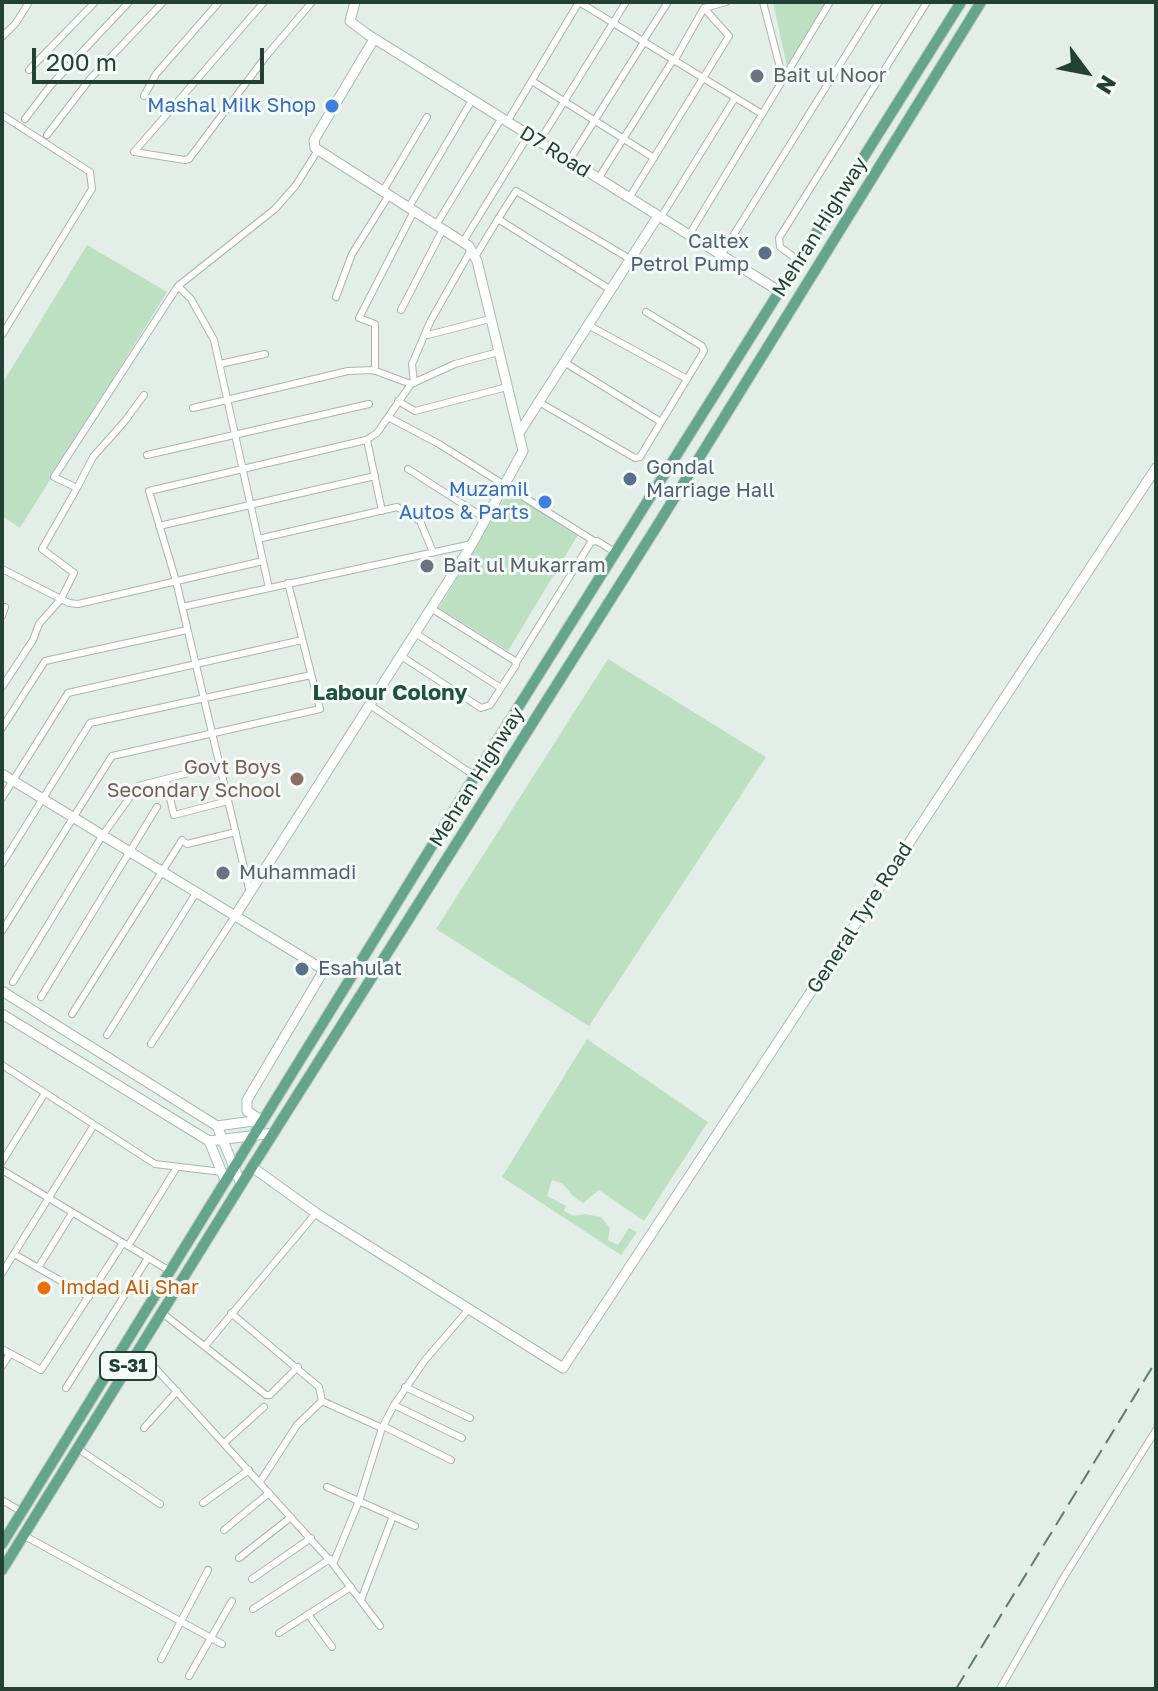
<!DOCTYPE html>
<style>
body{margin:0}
#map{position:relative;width:1158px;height:1691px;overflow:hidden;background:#e4eee8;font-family:"Golos Text",sans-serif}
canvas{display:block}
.frame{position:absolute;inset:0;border:4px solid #224034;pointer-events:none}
.north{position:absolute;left:1046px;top:32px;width:80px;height:80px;-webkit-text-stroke:6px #f4faf7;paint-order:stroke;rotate:122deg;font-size:22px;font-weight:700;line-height:32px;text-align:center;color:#224034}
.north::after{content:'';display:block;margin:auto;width:28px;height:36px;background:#224034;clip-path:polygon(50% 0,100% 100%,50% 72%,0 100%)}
.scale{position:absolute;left:32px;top:48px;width:232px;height:36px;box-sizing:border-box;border:4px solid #224034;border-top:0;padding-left:10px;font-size:24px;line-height:28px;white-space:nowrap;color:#224034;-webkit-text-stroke:6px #f4faf7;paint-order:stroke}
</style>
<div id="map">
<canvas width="1158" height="1691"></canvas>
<div class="frame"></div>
<div class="north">N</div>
<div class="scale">200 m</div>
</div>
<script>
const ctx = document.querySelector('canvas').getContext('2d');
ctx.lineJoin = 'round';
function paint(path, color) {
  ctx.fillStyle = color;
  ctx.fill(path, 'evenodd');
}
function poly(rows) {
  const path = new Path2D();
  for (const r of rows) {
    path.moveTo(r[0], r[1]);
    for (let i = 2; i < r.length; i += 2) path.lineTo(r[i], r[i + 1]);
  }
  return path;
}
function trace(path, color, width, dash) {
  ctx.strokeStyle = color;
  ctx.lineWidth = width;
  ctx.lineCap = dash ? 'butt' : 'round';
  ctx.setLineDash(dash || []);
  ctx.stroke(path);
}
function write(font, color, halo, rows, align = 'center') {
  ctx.font = font + ' "Golos Text",sans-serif';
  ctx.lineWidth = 6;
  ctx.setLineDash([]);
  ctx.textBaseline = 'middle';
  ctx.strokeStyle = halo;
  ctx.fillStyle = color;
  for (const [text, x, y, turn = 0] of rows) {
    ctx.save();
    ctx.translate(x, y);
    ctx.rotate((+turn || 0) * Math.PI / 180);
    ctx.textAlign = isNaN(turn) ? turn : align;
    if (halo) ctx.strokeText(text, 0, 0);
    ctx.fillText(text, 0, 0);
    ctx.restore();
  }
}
const green = poly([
 [773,2,827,2,787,67],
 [87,245,167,292,20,528,2,516,2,384],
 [509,491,579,533,508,651,439,608],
 [608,659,766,757,589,1026,436,929],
 [587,1039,708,1122,644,1221,599,1190,583,1203,573,1196,563,1184,552,1180,547,1196,566,1206,564,1211,574,1216,584,1214,601,1217,610,1228,608,1240,618,1245,629,1228,637,1232,621,1255,502,1177]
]);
const street = poly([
 [264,2,134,152,185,160,189,159,267,55,312,2],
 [579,2,762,114],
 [763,2,783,79],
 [2,37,16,23,29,2],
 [643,41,668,2],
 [674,61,704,8,726,2],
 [29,70,95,2],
 [532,81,654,158],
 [144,96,156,74,219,2],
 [2,115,90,172,92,189,2,335],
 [25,119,51,85,129,2],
 [507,122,579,2],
 [47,135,90,79,163,2],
 [539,142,626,2],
 [569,161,644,42],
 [598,179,673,60],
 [383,191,427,117],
 [629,198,729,36,704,8],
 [409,207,472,100],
 [661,217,735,98],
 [498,219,516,191,630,259],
 [436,225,501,119],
 [689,235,830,2],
 [463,242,528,136],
 [721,255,879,2],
 [475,257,498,219,611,290],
 [798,260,780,247,779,238,927,2],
 [178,286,191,299,214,340,269,588],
 [336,297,352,254,389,195],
 [401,310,443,229],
 [588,325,687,379],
 [424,336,490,319],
 [564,362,661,422],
 [220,364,265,354],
 [375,371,375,324,359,318,414,211],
 [414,383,412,364,431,320,471,250],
 [398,401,415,411,507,387],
 [539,402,635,458,640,457,704,351,702,346,646,312],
 [193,408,348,371,373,370,411,384,455,364,498,352],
 [388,417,439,444,594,541],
 [367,440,382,511],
 [147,455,369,404],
 [408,469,486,519],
 [77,488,93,457,125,421,144,395],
 [159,526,375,476],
 [258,539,397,507,420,521,433,552],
 [2,569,69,603,78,604,263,561],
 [2,607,5,607,2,616],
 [182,607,472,544],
 [415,633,501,688],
 [401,656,481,708,490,705,516,665,515,661,431,608],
 [516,663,591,542,597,541,615,552],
 [2,687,33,640,39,624,61,599,74,573,42,549,77,488,54,477,178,286,275,209,296,185,318,150],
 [370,705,475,776],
 [2,728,45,661,187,630],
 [166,781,174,815,228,801],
 [2,798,68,693,302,640],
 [2,864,90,723,311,675],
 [250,893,176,581,149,491,366,440,377,433,411,384],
 [2,931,112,756,320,709,288,583],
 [13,982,102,836,138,786,220,765],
 [41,997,157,807],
 [72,1014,182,840,187,844,236,832],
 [107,1035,196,893],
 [151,1044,235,916],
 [2,1065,155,1164,222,1172],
 [2,1162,45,1093],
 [2,1170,170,1271],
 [128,1246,177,1167],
 [14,1254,89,1297],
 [38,1268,72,1213],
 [2,1273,94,1125],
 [161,1312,266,1395,270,1395,298,1367],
 [231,1313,319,1387,322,1401],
 [205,1346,316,1213],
 [2,1349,41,1370,123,1243],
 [138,1349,333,1564,380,1626],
 [2,1366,10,1354],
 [405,1387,470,1418],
 [66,1388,148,1258],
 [394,1405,462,1438],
 [383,1426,451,1460],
 [144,1428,177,1391],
 [224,1443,264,1407],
 [77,1448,160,1504],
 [260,1482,297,1425,322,1401,382,1428],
 [327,1487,415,1526],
 [2,1500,22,1512],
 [203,1503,249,1470],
 [224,1530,269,1493],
 [23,1535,222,1644],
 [239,1558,291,1517],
 [333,1564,359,1501,382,1428,394,1405,425,1360,469,1309],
 [252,1579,311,1538],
 [361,1600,393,1516],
 [253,1609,330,1559],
 [308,1614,332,1647],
 [279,1633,351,1587],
 [161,1659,208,1570],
 [189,1676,232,1601],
 [1000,1689,1064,1577,1156,1430]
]);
const secondary = poly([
 [355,2,350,21,367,34,779,291],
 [519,433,658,216],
 [2,774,324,970,247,1100,247,1111,261,1120],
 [235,916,472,544,523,451,477,261,469,246,315,148,314,140,374,39],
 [2,991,217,1126,241,1184],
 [2,1014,209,1141,274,1133],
 [217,1126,261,1120],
 [209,1141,225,1180],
 [252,1167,316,1213,563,1368,1156,468]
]);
const primary = poly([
 [2,1544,475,776,961,2],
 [2,1570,252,1167,657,526,981,2]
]);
const rail = poly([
 [956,1689,1156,1361]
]);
const markers = [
 [757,76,8,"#6b7280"],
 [332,106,8,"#3f7fe0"],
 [765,253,8,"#5c6f8a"],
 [630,479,8,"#5c6f8a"],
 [545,502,8,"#3f7fe0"],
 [427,566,8,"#6b7280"],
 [297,779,8,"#8d6e63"],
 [223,873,8,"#6b7280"],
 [302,969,8,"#5c6f8a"],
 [44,1288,8,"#e8710a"]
];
const shields = [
 [128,1366,56]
];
const shieldNames = [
 ["S-31",128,1366]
];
const worshipNames = [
 ["Bait ul Noor",773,76],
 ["Bait ul Mukarram",443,566],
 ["Muhammadi",239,873]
];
const shopNames = [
 ["Mashal Milk Shop",316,106],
 ["Muzamil",529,490],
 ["Autos & Parts",529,513]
];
const streetNames = [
 ["D7 Road",555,152,32],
 ["Mehran Highway",820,227,-58],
 ["Mehran Highway",477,777,-58],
 ["General Tyre Road",860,918,-57]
];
const serviceNames = [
 ["Caltex",749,242,"right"],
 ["Petrol Pump",749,265,"right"],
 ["Gondal",646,468],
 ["Marriage Hall",646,491],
 ["Esahulat",318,969]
];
const educationNames = [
 ["Govt Boys",281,768],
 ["Secondary School",281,791]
];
const foodNames = [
 ["Imdad Ali Shar",60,1288]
];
const neighbourhoodNames = [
 ["Labour Colony",390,693]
];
paint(green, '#bce0c1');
trace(street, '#a6b6ae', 8);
trace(secondary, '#a4bdb1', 11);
trace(primary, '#c1cac6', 12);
trace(street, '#fff', 6);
trace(secondary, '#fff', 9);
trace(primary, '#66a58d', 10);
trace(rail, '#5d7c6f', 2, [16, 8]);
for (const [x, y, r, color] of markers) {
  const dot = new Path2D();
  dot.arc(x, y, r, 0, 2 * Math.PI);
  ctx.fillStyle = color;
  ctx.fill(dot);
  trace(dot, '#f4faf7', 3);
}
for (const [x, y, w] of shields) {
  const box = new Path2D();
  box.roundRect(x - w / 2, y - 14, w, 28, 6);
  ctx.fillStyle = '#f4faf7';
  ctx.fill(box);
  trace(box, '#224034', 2);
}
write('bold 18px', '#224034', null, shieldNames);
write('20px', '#5b616d', '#f4faf7', worshipNames, 'left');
write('20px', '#366cbe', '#f4faf7', shopNames, 'right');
write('20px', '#224034', '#f4faf7', streetNames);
write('20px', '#4e5e75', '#f4faf7', serviceNames, 'left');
write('20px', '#785e54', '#f4faf7', educationNames, 'right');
write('20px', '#c56008', '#f4faf7', foodNames, 'left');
write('bold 22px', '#1d533f', '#f4faf7', neighbourhoodNames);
</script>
